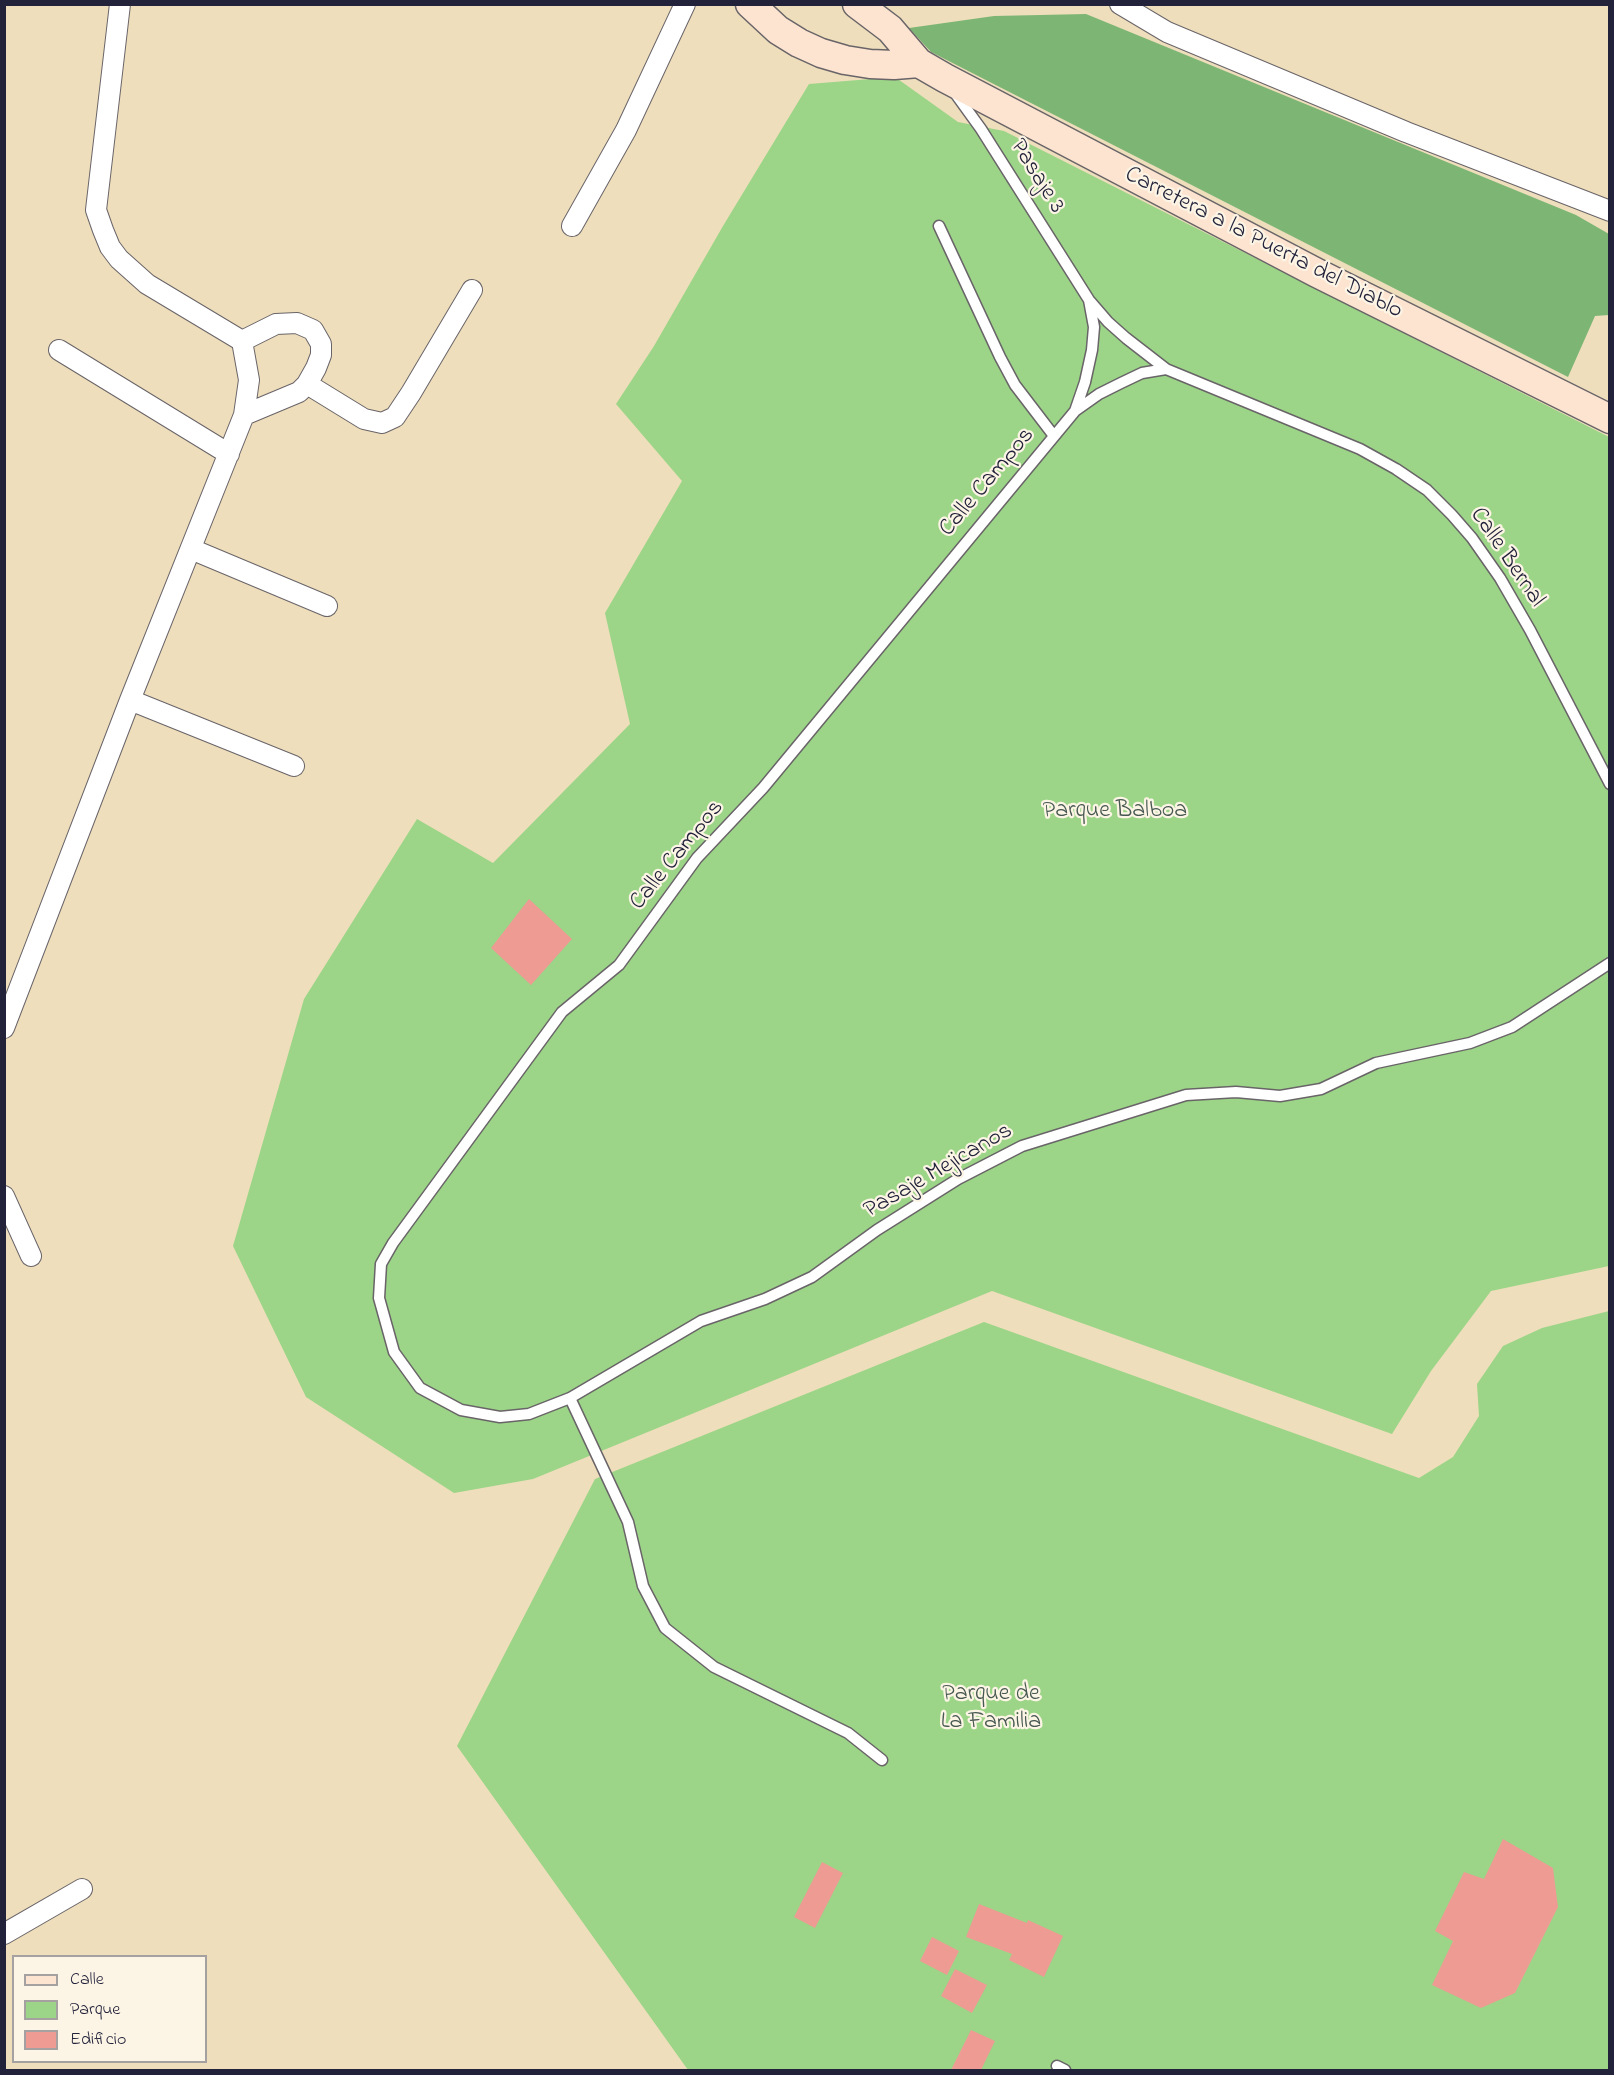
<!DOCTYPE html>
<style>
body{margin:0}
#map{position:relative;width:1614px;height:2075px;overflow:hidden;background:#eedebc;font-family:"Indie Flower",sans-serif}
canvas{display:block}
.frame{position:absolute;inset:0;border:6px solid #22223b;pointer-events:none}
.legend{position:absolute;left:12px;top:1955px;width:195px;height:108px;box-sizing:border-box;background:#fcf5e5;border:2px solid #a5a1a1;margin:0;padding:8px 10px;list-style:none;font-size:18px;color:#22223b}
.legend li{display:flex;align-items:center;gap:12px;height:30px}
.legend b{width:30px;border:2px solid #a5a1a1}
</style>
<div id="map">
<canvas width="1614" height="2075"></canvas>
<div class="frame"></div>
<ul class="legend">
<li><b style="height:8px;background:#fde4d1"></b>Calle</li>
<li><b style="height:16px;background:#9cd587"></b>Parque</li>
<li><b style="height:16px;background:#ee9b93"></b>Edificio</li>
</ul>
</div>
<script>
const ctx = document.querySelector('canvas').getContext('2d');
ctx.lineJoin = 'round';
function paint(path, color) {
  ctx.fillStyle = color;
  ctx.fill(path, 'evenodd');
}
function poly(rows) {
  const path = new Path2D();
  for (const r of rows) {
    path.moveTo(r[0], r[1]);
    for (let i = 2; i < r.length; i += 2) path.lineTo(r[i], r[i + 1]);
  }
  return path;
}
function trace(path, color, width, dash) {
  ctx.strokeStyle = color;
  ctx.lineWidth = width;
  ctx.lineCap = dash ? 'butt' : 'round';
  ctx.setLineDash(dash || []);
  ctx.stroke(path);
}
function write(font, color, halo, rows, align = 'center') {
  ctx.font = font + ' "Indie Flower",sans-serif';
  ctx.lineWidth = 4.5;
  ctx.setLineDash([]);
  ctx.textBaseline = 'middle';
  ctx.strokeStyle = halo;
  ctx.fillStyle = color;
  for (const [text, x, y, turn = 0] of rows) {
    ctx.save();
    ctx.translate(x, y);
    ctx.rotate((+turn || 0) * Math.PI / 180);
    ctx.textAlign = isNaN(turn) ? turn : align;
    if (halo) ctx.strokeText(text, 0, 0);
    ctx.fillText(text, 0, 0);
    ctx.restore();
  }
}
const green = poly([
 [895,77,958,122,1004,131,1609,437,1609,1266,1491,1291,1431,1371,1392,1434,992,1291,533,1479,454,1493,306,1397,233,1246,304,999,417,819,493,863,630,724,605,613,682,481,616,404,654,346,723,226,809,84],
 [1609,1311,1609,2070,688,2070,457,1746,595,1479,984,1322,1419,1478,1453,1457,1479,1416,1477,1384,1503,1346,1542,1328]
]);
const forest = poly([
 [1086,14,1576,215,1609,234,1609,315,1595,316,1568,377,931,52,909,28,994,16]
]);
const building = poly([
 [529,899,572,939,531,985,491,948],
 [1503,1839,1553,1868,1558,1907,1515,1993,1481,2008,1432,1985,1453,1941,1435,1931,1464,1872,1484,1879],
 [822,1862,843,1873,815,1928,794,1917],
 [979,1904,1027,1923,1028,1920,1063,1936,1044,1977,1009,1960,1012,1954,966,1937],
 [932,1937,959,1951,947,1975,920,1961],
 [955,1969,987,1985,972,2013,941,1996],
 [971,2030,995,2041,981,2070,951,2070]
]);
const service = poly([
 [955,93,981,129,1089,300,1108,322,1126,338,1166,369,1360,449,1396,469,1427,490,1452,515,1472,538,1500,578,1530,630,1610,784],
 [939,226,1000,357,1015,385,1054,436],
 [1166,369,1142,373,1121,383,1099,394,1075,411,763,788,697,858,619,965,562,1012,393,1243,381,1264,379,1298,394,1352,420,1388,461,1410,500,1417,529,1414,570,1398,701,1321,765,1299,812,1277,877,1230,958,1179,1022,1146,1186,1095,1236,1092,1280,1096,1321,1089,1376,1063,1470,1043,1512,1027,1610,963],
 [1075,411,1085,382,1092,350,1094,327,1089,300],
 [570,1398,628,1522,643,1586,665,1628,714,1667,848,1733,882,1760],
 [1057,2066,1065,2070]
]);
const minor = poly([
 [1120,4,1167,32,1406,132,1610,211],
 [572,226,626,130,685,4],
 [242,341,276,324,297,323,313,330,321,344,321,355,316,368,307,384,299,392,244,415],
 [59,350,229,454],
 [307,384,364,419,382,423,395,417,411,393,472,290],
 [191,549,327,606],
 [130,700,294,766],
 [4,1028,130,700,244,415,249,380,242,341,147,284,119,259,110,247,103,230,96,210,120,4],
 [4,1196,31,1256],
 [4,1934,82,1889]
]);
const secondary = poly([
 [750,4,778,30,799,43,821,53,845,60,870,64,894,65,919,63],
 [857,4,890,29,919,63,945,78,1317,273,1610,419]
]);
const streetNames = [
 ["Pasaje 3",1036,177,58],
 ["Carretera a la Puerta del Diablo",1263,244,27],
 ["Calle Campos",988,483,-50],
 ["Calle Bernal",1506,558,56],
 ["Calle Campos",678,856,-51],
 ["Pasaje Mejicanos",939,1172,-30]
];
const parkNames = [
 ["Parque Balboa",1115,812],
 ["Parque de",991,1695],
 ["La Familia",991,1723]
];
paint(green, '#9cd587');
paint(forest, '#7db674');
paint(building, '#ee9b93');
trace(service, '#696468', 13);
trace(minor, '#696468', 22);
trace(secondary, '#696468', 31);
trace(service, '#fff', 10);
trace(minor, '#fff', 20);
trace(secondary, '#fde4d1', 28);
write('24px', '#22223b', '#fcf5e5', streetNames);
write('24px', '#475852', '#fcf5e5', parkNames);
</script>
